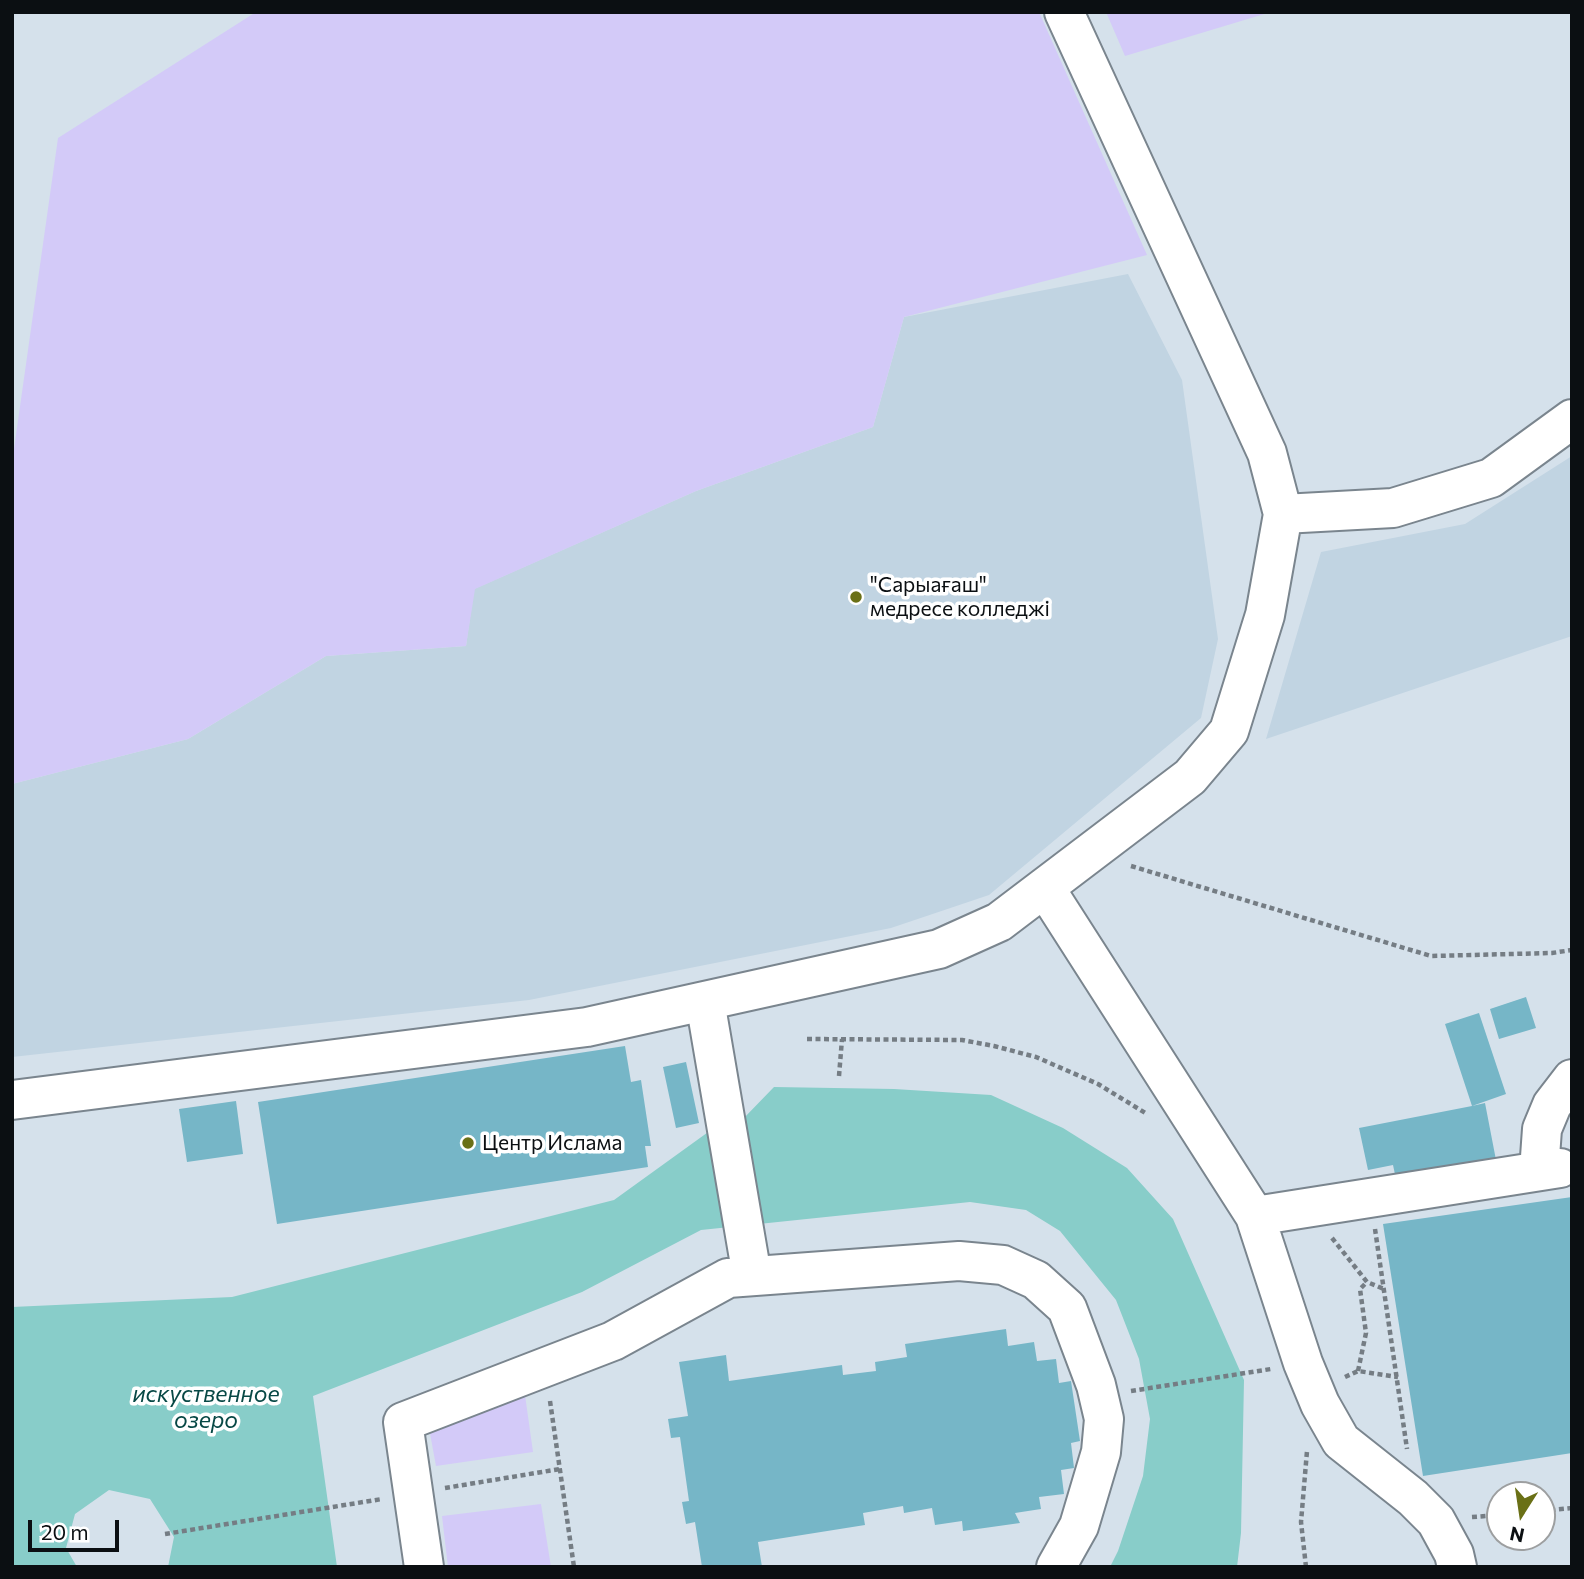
<!DOCTYPE html>
<meta charset="utf-8">
<style>
body{margin:0}
#map{position:relative;width:1584px;height:1579px;overflow:hidden;background:#d5e1eb;font-family:Commissioner,sans-serif}
canvas{display:block}
.frame{position:absolute;inset:0;border:14px solid #0b0f12;pointer-events:none}
.north{position:absolute;left:1486px;top:1481px;width:70px;height:70px;box-sizing:border-box;background:#fff;border:2px solid #9d9fa0;border-radius:50%;rotate:192deg;font-size:19px;font-weight:700;line-height:28px;text-align:center;color:#0b0f12}
.north::after{content:'';display:block;margin:auto;width:24px;height:32px;background:#6a7016;clip-path:polygon(50% 0,100% 100%,50% 72%,0 100%)}
.scale{position:absolute;left:28px;top:1520px;width:91px;height:32px;box-sizing:border-box;border:4px solid #0b0f12;border-top:0;padding-left:9px;font-size:21px;line-height:24px;white-space:nowrap;color:#0b0f12;-webkit-text-stroke:5px #fff;paint-order:stroke}
</style>
<div id="map">
<canvas width="1584" height="1579"></canvas>
<div class="frame"></div>
<div class="north">N</div>
<div class="scale">20 m</div>
</div>
<script>
const ctx = document.querySelector('canvas').getContext('2d');
ctx.lineJoin = 'round';
function paint(path, color) {
  ctx.fillStyle = color;
  ctx.fill(path, 'evenodd');
}
function poly(rows) {
  const path = new Path2D();
  for (const r of rows) {
    path.moveTo(r[0], r[1]);
    for (let i = 2; i < r.length; i += 2) path.lineTo(r[i], r[i + 1]);
  }
  return path;
}
function trace(path, color, width, dash) {
  ctx.strokeStyle = color;
  ctx.lineWidth = width;
  ctx.lineCap = dash ? 'butt' : 'round';
  ctx.setLineDash(dash || []);
  ctx.stroke(path);
}
function write(font, color, halo, rows, align = 'center') {
  ctx.font = font + ' Commissioner,sans-serif';
  ctx.lineWidth = 7;
  ctx.setLineDash([]);
  ctx.textBaseline = 'middle';
  ctx.strokeStyle = halo;
  ctx.fillStyle = color;
  for (const [text, x, y, turn = 0] of rows) {
    ctx.save();
    ctx.translate(x, y);
    ctx.rotate((+turn || 0) * Math.PI / 180);
    ctx.textAlign = isNaN(turn) ? turn : align;
    if (halo) ctx.strokeText(text, 0, 0);
    ctx.fillText(text, 0, 0);
    ctx.restore();
  }
}
const built = poly([
 [1128,274,1182,380,1218,639,1201,718,989,895,891,928,529,1000,12,1057,12,784,188,739,326,656,466,646,474,589,696,491,873,427,904,317],
 [1572,456,1572,636,1266,739,1321,552,1465,524]
]);
const green = poly([
 [256,12,1039,12,1147,255,904,317,873,427,696,491,475,589,466,646,326,656,188,739,12,784,12,463,58,138],
 [1106,12,1271,12,1125,56],
 [525,1395,533,1452,436,1466,429,1428],
 [541,1504,551,1567,448,1567,442,1516]
]);
const water = poly([
 [774,1087,894,1089,991,1095,1063,1128,1127,1168,1173,1219,1244,1380,1241,1533,1237,1567,1110,1567,1118,1551,1143,1476,1150,1419,1139,1359,1116,1300,1060,1231,1026,1210,970,1202,701,1230,582,1292,313,1396,337,1567,168,1567,174,1537,150,1499,109,1490,75,1514,66,1548,77,1567,12,1567,12,1307,232,1297,614,1200,711,1130,742,1120]
]);
const building = poly([
 [1526,997,1536,1028,1499,1039,1490,1009],
 [1479,1013,1506,1094,1472,1106,1485,1103,1496,1160,1396,1179,1393,1165,1368,1170,1359,1128,1472,1106,1445,1024],
 [625,1046,631,1082,641,1080,651,1146,645,1146,648,1167,277,1224,258,1102],
 [686,1062,699,1123,676,1128,663,1067],
 [236,1101,243,1154,187,1162,179,1109],
 [1572,1197,1572,1453,1423,1476,1383,1224],
 [1006,1329,1008,1346,1034,1342,1037,1361,1056,1359,1059,1383,1071,1381,1080,1441,1071,1443,1074,1468,1061,1470,1064,1494,1039,1497,1041,1509,1015,1513,1020,1523,963,1531,962,1521,935,1525,932,1508,904,1513,903,1506,863,1513,865,1525,758,1542,762,1567,702,1567,695,1522,686,1524,682,1502,689,1501,680,1437,671,1438,668,1419,688,1416,679,1362,726,1355,729,1381,842,1365,843,1375,876,1371,875,1362,907,1357,905,1344]
]);
const path = poly([
 [1131,866,1431,956,1552,953,1572,950],
 [807,1039,962,1040,994,1046,1036,1057,1098,1084,1147,1114],
 [839,1076,842,1039],
 [1375,1229,1407,1449],
 [1332,1238,1367,1282,1384,1289],
 [1358,1371,1366,1333,1360,1289,1367,1282],
 [1345,1377,1358,1371,1398,1377],
 [1131,1391,1271,1369],
 [550,1401,574,1567],
 [445,1488,560,1469],
 [1542,1511,1572,1508],
 [1472,1517,1500,1515],
 [165,1534,382,1499],
 [1306,1567,1301,1522,1307,1451]
]);
const minor = poly([
 [1283,514,1393,508,1491,478,1572,419],
 [1045,888,1255,1216,1303,1363,1320,1404,1341,1441,1413,1498,1436,1521,1454,1554,1457,1567],
 [705,1001,752,1276],
 [12,1100,587,1027,939,949,999,922,1190,777,1229,731,1265,615,1283,514,1267,453,1064,12],
 [1539,1171,1542,1129,1552,1105,1572,1079],
 [1255,1216,1560,1168],
 [424,1567,403,1422,613,1341,728,1278,959,1261,1003,1265,1036,1280,1067,1308,1096,1385,1104,1419,1101,1452,1079,1526,1056,1567]
]);
const markers = [
 [856,597,7,"#6a7016"],
 [468,1143,7,"#6a7016"]
];
const poiNames = [
 ["\"Сарыағаш\"",870,585],
 ["медресе колледжі",870,609],
 ["Центр Ислама",482,1143]
];
const waterNames = [
 ["искуственное",206,1394],
 ["озеро",206,1420]
];
paint(built, '#c1d4e2');
paint(green, '#d3caf8');
paint(water, '#88cdc9');
paint(building, '#76b6c7');
trace(minor, '#7a858e', 42);
trace(path, '#757d84', 4.5, [5, 3.5]);
trace(minor, '#fff', 38);
for (const [x, y, r, color] of markers) {
  const dot = new Path2D();
  dot.arc(x, y, r, 0, 2 * Math.PI);
  ctx.fillStyle = color;
  ctx.fill(dot);
  trace(dot, '#fff', 2.5);
}
write('21px', '#0b0f12', '#fff', poiNames, 'left');
write('italic 23px', '#074845', '#fff', waterNames);
</script>
